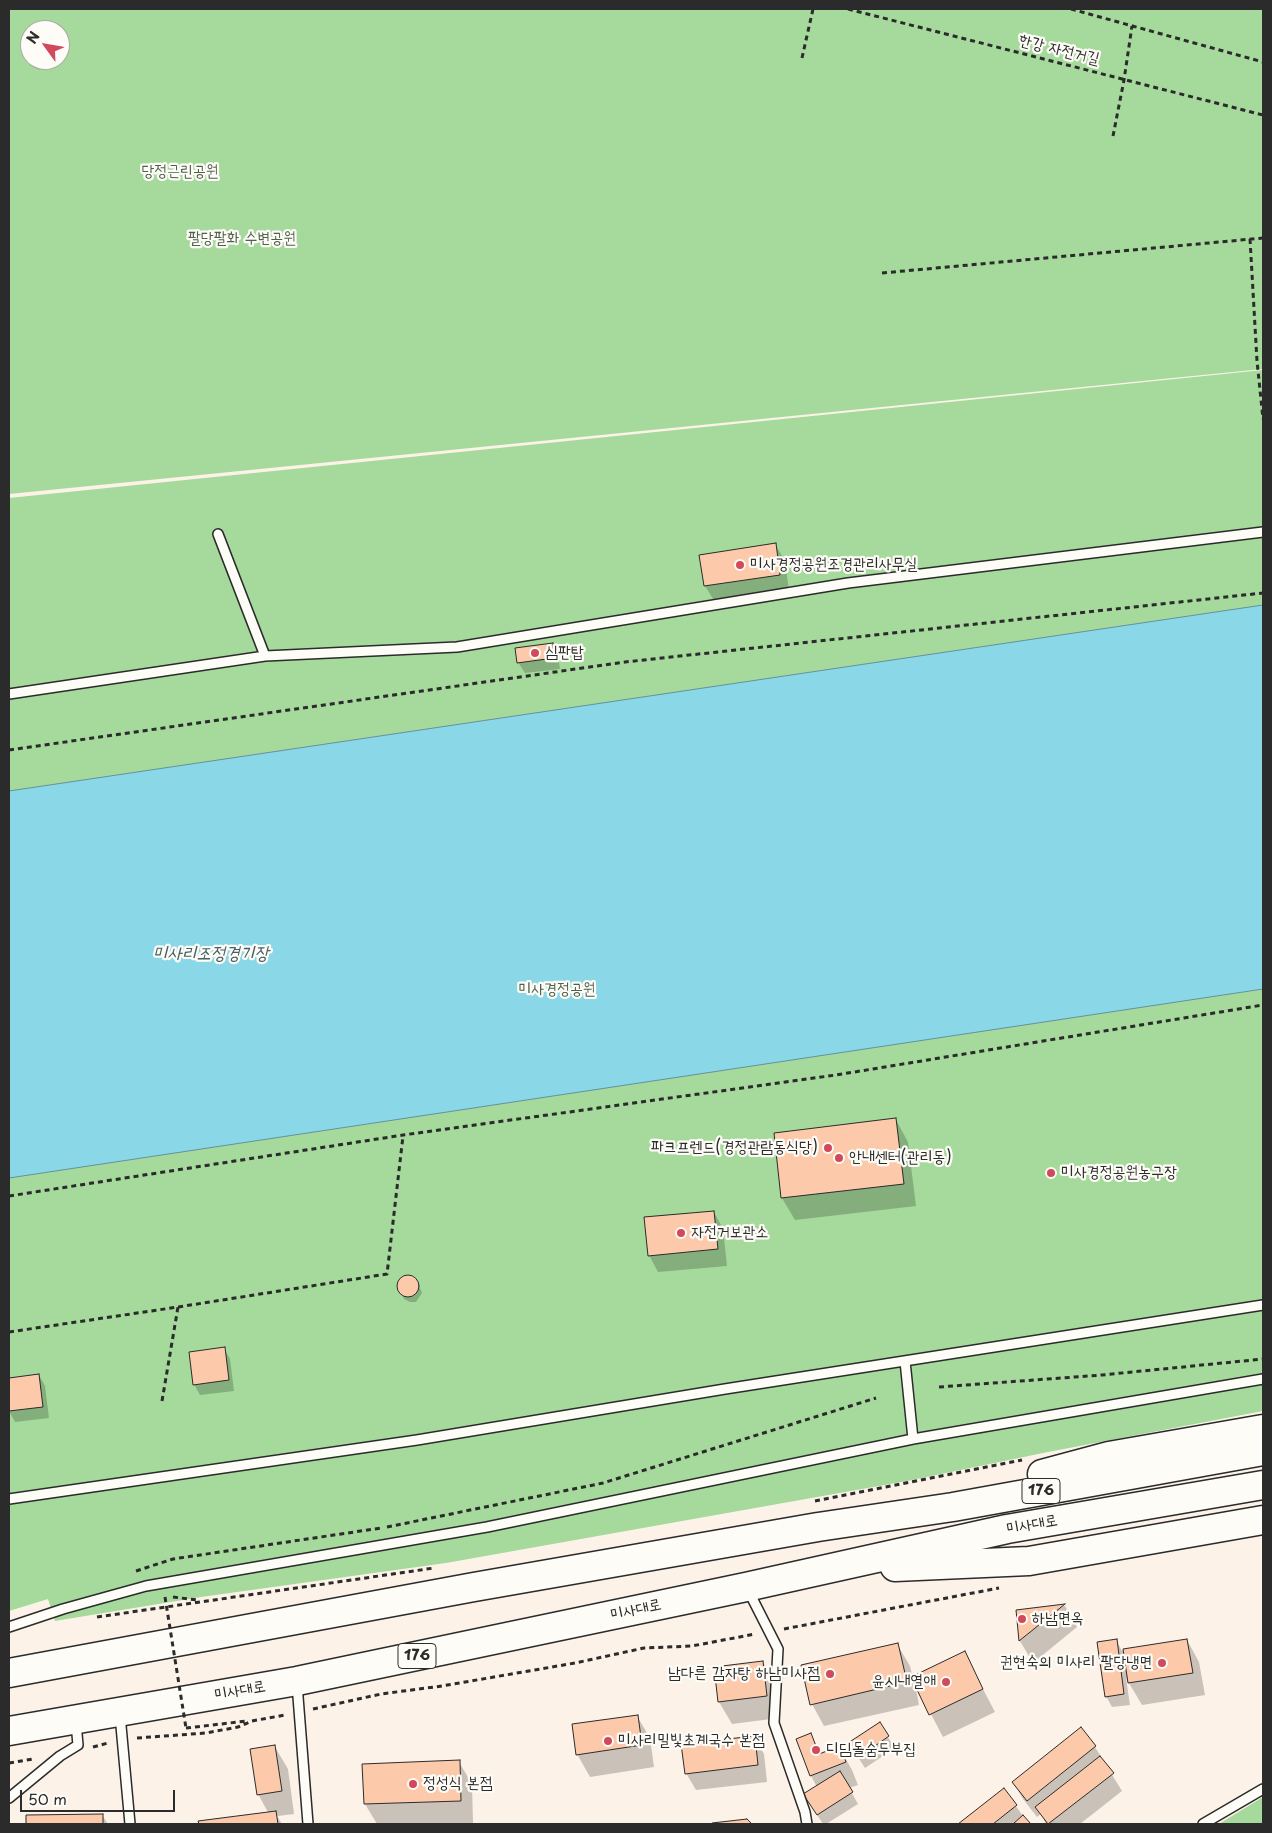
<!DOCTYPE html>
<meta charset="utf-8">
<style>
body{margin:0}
#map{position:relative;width:1272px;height:1833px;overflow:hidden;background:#fdf2e8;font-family:"Playpen Sans",sans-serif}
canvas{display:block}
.frame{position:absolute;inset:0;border:10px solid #2b2b2b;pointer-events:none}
.north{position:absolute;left:20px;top:20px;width:50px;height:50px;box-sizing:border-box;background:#fdfcf7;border:1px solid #a9a8a5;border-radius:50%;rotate:302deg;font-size:14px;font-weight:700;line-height:20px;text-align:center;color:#2b2b2b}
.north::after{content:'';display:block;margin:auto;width:18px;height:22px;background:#d1495b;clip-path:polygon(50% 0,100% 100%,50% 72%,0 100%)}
.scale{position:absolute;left:20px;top:1790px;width:155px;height:22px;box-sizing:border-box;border:2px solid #2b2b2b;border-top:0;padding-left:6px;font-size:15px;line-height:18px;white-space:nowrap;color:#2b2b2b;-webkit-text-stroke:4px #fdfcf7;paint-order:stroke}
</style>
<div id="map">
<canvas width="1272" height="1833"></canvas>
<div class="frame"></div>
<div class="north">N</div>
<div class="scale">50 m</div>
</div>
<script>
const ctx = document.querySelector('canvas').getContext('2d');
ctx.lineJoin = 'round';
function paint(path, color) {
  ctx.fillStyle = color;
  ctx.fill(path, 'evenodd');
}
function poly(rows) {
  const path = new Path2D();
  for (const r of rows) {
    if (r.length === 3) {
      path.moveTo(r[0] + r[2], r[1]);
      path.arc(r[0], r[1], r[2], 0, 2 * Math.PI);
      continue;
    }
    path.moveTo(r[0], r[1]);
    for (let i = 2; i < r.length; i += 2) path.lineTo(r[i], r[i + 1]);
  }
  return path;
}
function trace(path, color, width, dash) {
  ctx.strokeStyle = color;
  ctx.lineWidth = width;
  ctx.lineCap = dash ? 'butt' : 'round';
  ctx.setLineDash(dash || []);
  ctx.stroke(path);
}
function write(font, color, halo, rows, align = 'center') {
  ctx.font = font + ' "Playpen Sans","Poor Story",sans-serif';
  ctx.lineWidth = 4.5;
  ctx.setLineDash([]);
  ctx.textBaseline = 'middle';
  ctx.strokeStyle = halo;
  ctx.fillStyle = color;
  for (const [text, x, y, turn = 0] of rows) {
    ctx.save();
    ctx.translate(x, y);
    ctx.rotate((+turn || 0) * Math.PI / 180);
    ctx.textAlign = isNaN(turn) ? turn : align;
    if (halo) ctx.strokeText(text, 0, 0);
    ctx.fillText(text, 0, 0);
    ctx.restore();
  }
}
const green = poly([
 [9,9,1263,9,1263,369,9,494],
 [30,30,60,30,60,60,30,60],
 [1263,370,1263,1411,1048,1452,907,1481,446,1563,201,1597,55,1621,48,1599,9,1611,9,498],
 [1263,1797,1263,1824,1219,1824]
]);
const water = poly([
 [1263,605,1263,989,9,1178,9,791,1263,605]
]);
const shadow = poly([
 [775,544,785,561,789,591,715,602,705,586],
 [552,645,558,656,560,669,525,673,518,662],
 [896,1120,908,1142,916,1206,795,1220,782,1198,775,1134],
 [714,1212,723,1229,727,1266,658,1272,649,1255],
 [412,1277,417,1281,422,1293,416,1302,410,1302,404,1299,398,1284,402,1278],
 [224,1348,230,1359,234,1391,200,1395,194,1384],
 [39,1375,45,1386,49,1418,15,1422,9,1411,9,1379],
 [1065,1606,1077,1627,1033,1663,1020,1641,1017,1611],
 [1116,1640,1122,1651,1187,1640,1199,1662,1205,1695,1142,1705,1126,1678,1130,1705,1112,1707,1106,1696],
 [897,1644,910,1666,913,1678,964,1653,995,1712,943,1737,915,1684,919,1705,824,1726,812,1704],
 [763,1662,775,1685,779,1718,732,1724,719,1702],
 [637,1716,650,1738,654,1767,590,1777,577,1754],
 [879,1724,895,1748,865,1768,856,1754],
 [1081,1729,1095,1747,1122,1791,1080,1824,1046,1824,1041,1814,1037,1817,1023,1799,1013,1782],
 [810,1735,822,1754,839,1747,852,1770,858,1785,849,1788,858,1804,826,1824,823,1824,811,1805,817,1787,811,1776,797,1740],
 [754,1737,764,1754,767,1782,696,1790,686,1773],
 [275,1747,288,1769,294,1814,277,1816,282,1824,200,1824,200,1822,269,1814,258,1794],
 [459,1762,472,1784,473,1823,377,1824,365,1804],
 [1004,1790,1029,1824,960,1824],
 [102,1815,108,1824,28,1824,27,1816]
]);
const building = poly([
 [776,543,780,575,704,586,699,555,776,543],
 [553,643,554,658,517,663,515,648,553,643],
 [896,1118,904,1184,781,1198,774,1133,896,1118],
 [714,1211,718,1249,648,1256,644,1217,714,1211],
 [408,1286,11],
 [225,1347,229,1380,193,1385,189,1352,225,1347],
 [39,1374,43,1407,9,1411,9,1378,39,1374],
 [1065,1604,1019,1641,1016,1610,1065,1604],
 [1117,1639,1124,1694,1105,1697,1097,1642,1117,1639],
 [1187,1639,1193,1673,1128,1683,1123,1649,1187,1639],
 [898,1643,907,1682,810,1705,801,1665,898,1643],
 [965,1651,983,1689,929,1715,911,1677,965,1651],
 [763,1661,767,1696,718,1702,714,1667,763,1661],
 [638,1715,642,1745,576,1755,572,1724,638,1715],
 [880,1722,889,1736,858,1758,848,1743,880,1722],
 [1081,1727,1096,1746,1027,1801,1012,1782,1081,1727],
 [811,1733,819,1754,840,1746,846,1762,810,1776,796,1739,811,1733],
 [755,1736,758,1765,685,1774,681,1744,755,1736],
 [275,1745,282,1791,257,1795,250,1749,275,1745],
 [1100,1756,1114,1773,1048,1824,1035,1807,1100,1756],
 [460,1760,461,1801,364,1804,362,1764,460,1760],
 [840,1771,853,1792,817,1815,803,1794,840,1771],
 [1004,1788,1017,1805,993,1824,958,1824,1004,1788],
 [276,1811,278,1824,199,1824,198,1821,276,1811],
 [103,1814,103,1824,26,1824,26,1815,103,1814],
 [1023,1815,1031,1824,1013,1824,1023,1815],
 [747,1819,752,1824,712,1824,712,1823,747,1819]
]);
const path = poly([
 [848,9,1263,115],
 [1071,9,1263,62],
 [802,58,813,9],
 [1113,136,1124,80,1132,26],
 [1250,239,1257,361,1263,419],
 [882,273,1263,238],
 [9,750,625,662,1263,593],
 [9,1196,403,1135,836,1075,1263,1005],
 [9,1332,178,1307,387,1274,403,1136],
 [939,1387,1102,1375,1263,1359],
 [162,1401,178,1307],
 [815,1501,1022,1460],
 [387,1527,603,1483,876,1398],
 [136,1571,173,1559,381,1528],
 [173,1597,197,1600],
 [97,1617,434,1568],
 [784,1629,999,1588],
 [313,1709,381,1694,442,1686,575,1663,644,1648,692,1646,755,1634],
 [186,1728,247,1721],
 [137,1738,206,1733,238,1727,252,1721,285,1715],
 [93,1747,108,1743],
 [9,1763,33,1759]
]);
const service = poly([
 [218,534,265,656],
 [9,694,265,656,457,647,848,583,1263,532],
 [905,1361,913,1439],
 [9,1499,417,1440,725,1389,1263,1305],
 [748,1590,778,1649,774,1723,805,1812,807,1824],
 [9,1627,63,1609,146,1586,487,1527,913,1439,1263,1379],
 [297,1684,308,1824],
 [120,1715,130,1824],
 [9,1798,60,1756,78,1745,76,1723],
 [1203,1824,1263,1789]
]);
const primary = poly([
 [1042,1474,1109,1456,1263,1429],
 [895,1567,1029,1561,1263,1520],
 [9,1673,474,1587,818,1527,953,1507,1263,1451],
 [9,1731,297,1681,746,1587,1007,1529,1263,1485]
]);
const pathBridge = poly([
 [165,1597,186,1728]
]);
const markers = [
 [740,565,5,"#d1495b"],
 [535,653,5,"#d1495b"],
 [828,1148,5,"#d1495b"],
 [839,1158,5,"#d1495b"],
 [1051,1173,5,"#d1495b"],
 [681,1233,5,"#d1495b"],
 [1022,1619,5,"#d1495b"],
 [1162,1663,5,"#d1495b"],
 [830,1674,5,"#d1495b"],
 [946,1682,5,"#d1495b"],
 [608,1741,5,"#d1495b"],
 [816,1750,5,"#d1495b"],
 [413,1784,5,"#d1495b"]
];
const shields = [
 [1041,1491,38],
 [417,1656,38]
];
const shieldNames = [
 ["176",1041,1491],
 ["176",417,1656]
];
const streetNames = [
 ["한강 자전거길",1059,50,14],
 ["미사대로",1032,1525,-10],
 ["미사대로",636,1610,-12],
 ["미사대로",240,1691,-10]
];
const parkNames = [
 ["당정근린공원",180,172],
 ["팔당팔화 수변공원",242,239],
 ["미사경정공원",557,990]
];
const poiNames = [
 ["미사경정공원조경관리사무실",750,565],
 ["심판탑",545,653],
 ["파크프렌드(경정관람동식당)",818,1148,"right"],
 ["안내센터(관리동)",849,1158],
 ["미사경정공원농구장",1061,1173],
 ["자전거보관소",691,1233],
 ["하남면옥",1032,1619],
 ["권현숙의 미사리 팔당냉면",1152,1663,"right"],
 ["남다른 감자탕 하남미사점",820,1674,"right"],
 ["윤시내열애",936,1682,"right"],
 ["미사리밀빛초계국수 본점",618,1741],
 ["디딤돌숨두부집",826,1750],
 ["정성식 본점",423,1784]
];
const waterNames = [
 ["미사리조정경기장",211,954]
];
paint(green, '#a5da9c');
paint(water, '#8ad7e8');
trace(water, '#64929c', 1);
paint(shadow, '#0003');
paint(building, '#fccaab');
trace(building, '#2b2b2b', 1);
trace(service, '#2b2b2b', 12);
trace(primary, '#2b2b2b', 31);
trace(path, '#2b2b2b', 3, [5, 4]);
trace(service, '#fdfcf7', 9);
trace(primary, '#fdfcf7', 28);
trace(pathBridge, '#2b2b2b', 3, [5, 4]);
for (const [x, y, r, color] of markers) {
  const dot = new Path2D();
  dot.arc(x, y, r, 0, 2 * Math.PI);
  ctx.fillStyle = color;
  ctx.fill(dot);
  trace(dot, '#fdfcf7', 2);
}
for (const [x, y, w] of shields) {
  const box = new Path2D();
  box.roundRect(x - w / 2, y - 12.5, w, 25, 4);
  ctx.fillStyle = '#fdfcf7';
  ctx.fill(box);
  trace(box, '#2b2b2b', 1);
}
write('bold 15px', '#2b2b2b', null, shieldNames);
write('16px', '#2b2b2b', '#fdfcf7', streetNames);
write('16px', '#50604d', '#fdfcf7', parkNames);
write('16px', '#2b2b2b', '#fdfcf7', poiNames, 'left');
write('italic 18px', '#485f64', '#fdfcf7', waterNames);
</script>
